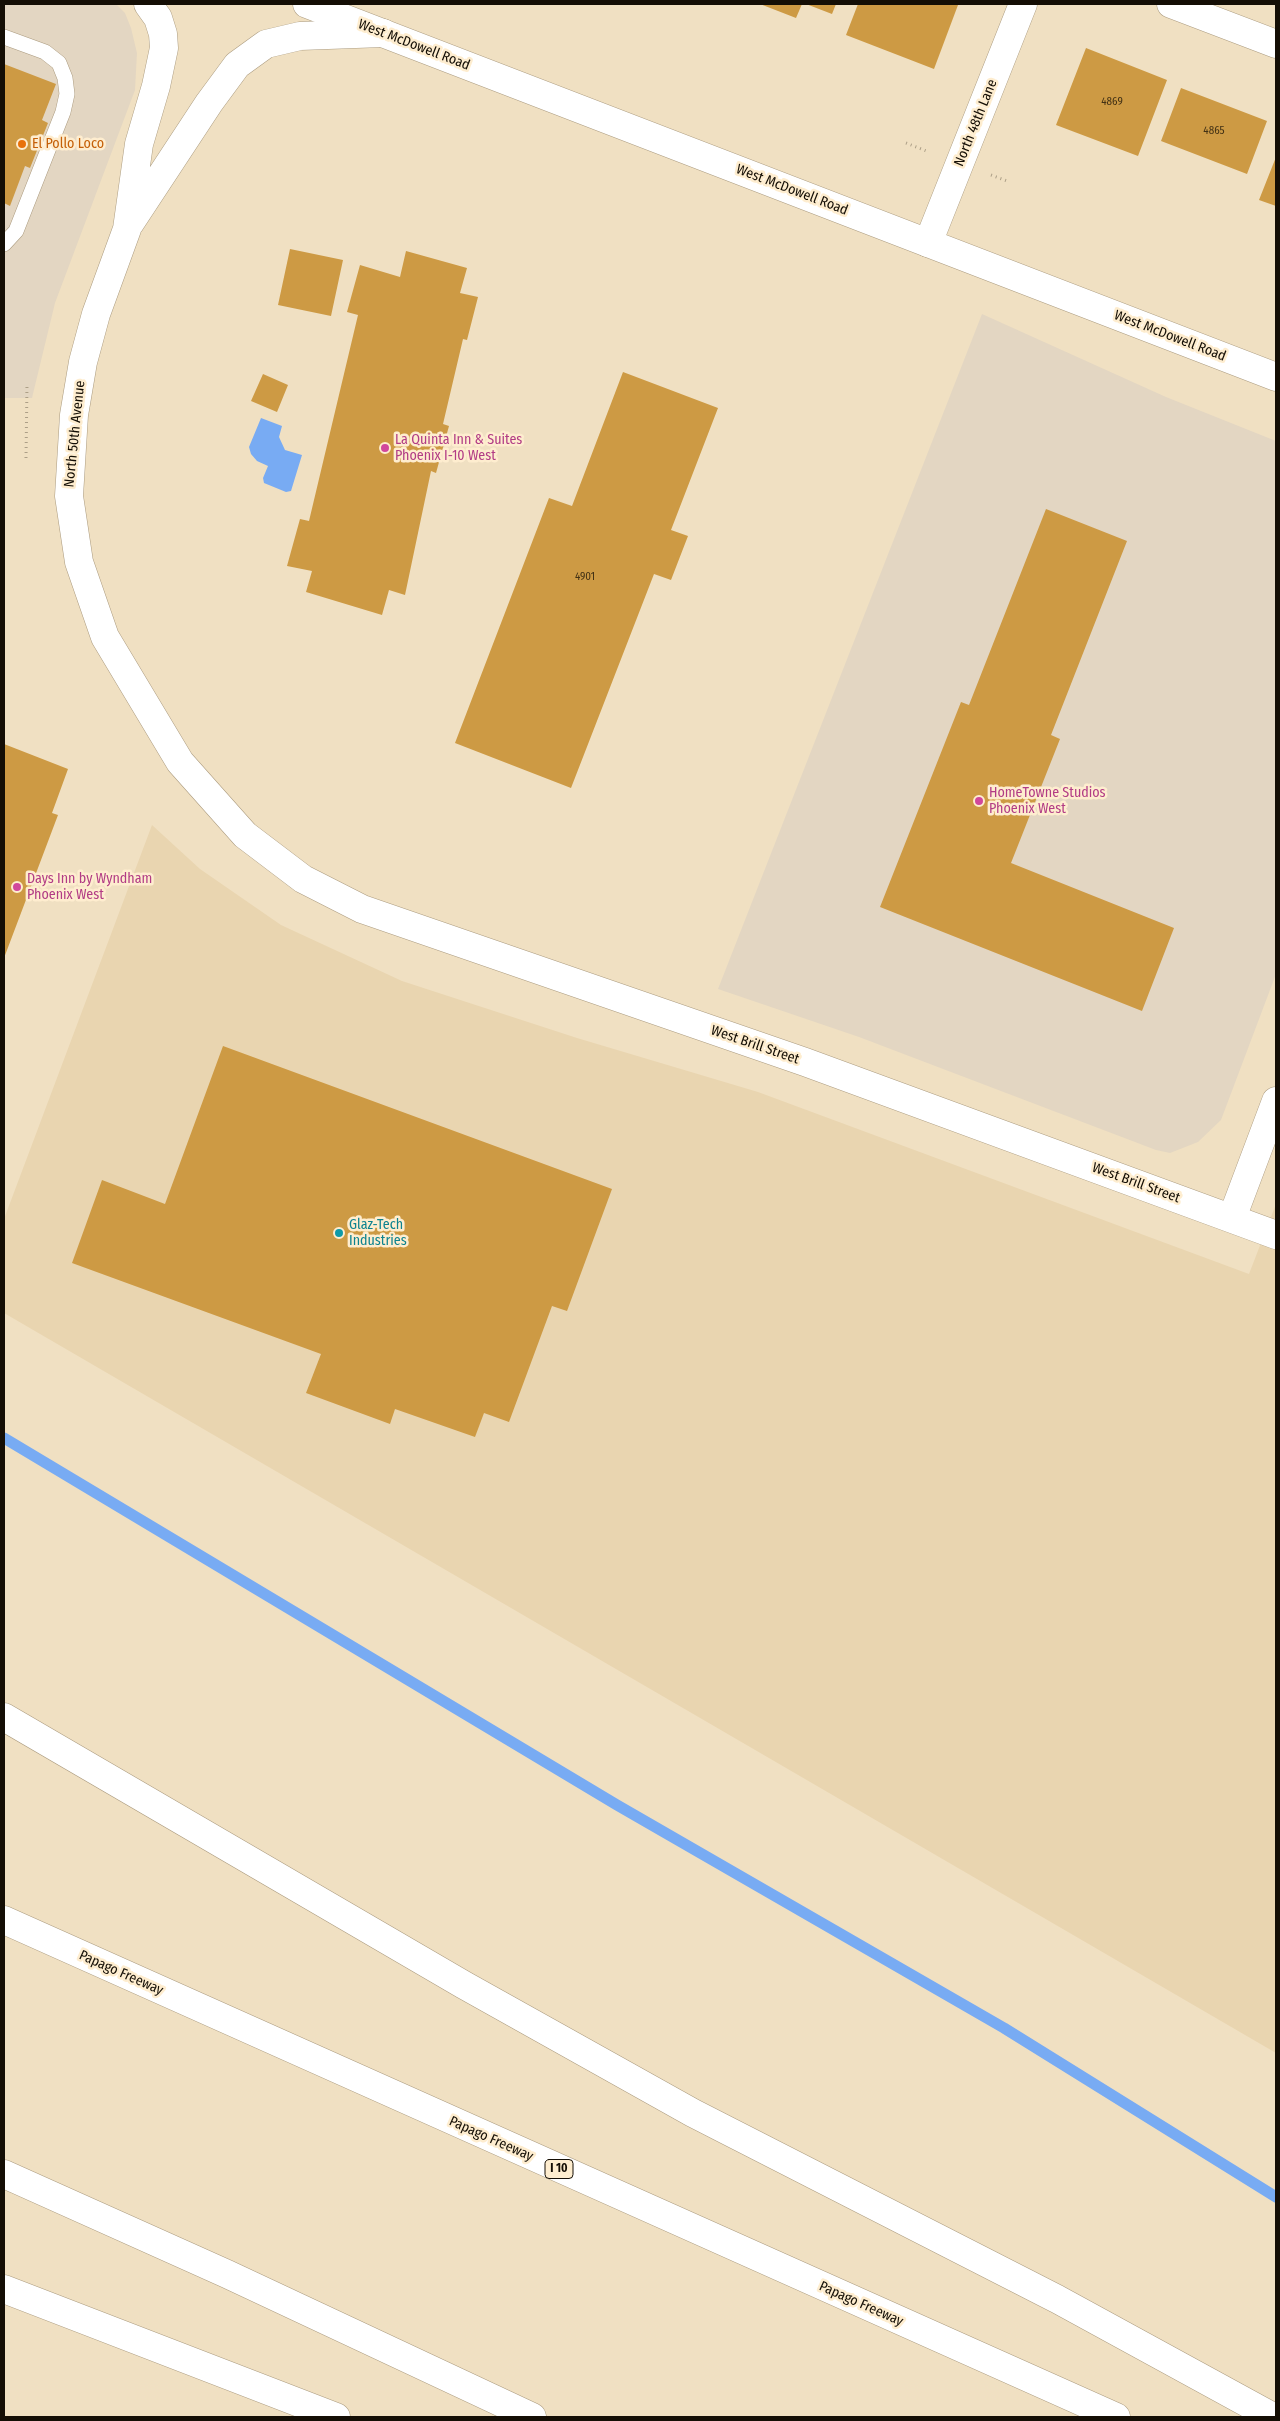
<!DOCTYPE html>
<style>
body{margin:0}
#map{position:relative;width:1280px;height:2421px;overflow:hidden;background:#f0e0c2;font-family:"Fira Sans Condensed",sans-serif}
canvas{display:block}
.frame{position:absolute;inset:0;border:5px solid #140e05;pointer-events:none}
</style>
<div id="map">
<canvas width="1280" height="2421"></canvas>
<div class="frame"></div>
</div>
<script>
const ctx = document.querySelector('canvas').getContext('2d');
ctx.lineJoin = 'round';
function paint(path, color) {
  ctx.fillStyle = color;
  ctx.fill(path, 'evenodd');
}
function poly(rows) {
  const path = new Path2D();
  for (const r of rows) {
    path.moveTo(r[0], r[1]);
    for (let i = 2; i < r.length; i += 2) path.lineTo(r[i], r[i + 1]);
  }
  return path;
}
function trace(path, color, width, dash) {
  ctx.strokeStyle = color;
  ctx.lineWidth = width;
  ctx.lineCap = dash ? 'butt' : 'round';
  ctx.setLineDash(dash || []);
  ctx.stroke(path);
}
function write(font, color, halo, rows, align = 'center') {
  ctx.font = font + ' "Fira Sans Condensed",sans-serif';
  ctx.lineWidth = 5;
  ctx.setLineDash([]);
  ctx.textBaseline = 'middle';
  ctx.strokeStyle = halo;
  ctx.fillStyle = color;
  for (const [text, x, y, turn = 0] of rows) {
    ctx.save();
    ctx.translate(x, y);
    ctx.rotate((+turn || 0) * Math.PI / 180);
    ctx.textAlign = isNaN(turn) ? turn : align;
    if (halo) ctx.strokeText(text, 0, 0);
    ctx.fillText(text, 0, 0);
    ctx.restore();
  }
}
const commercial = poly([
 [4,4,116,4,125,13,131,28,137,53,135,90,55,303,32,398,4,398],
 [982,314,1166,397,1276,441,1276,974,1221,1120,1198,1142,1170,1153,1156,1150,859,1037,718,989]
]);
const built = poly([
 [152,825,200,869,281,925,402,981,577,1038,758,1092,1249,1274,1276,1204,1276,2053,4,1313,4,1219]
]);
const water = poly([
 [261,418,282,426,279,437,285,450,302,455,291,491,286,492,264,483,263,478,268,466,257,461,251,454,249,447]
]);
const stream = poly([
 [4,1438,617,1805,1004,2028,1276,2197]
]);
const building = poly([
 [760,4,802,4,796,18],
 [806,4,836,4,832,14],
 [858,4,954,4,958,5,934,69,846,35],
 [1086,48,1167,80,1138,156,1056,125],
 [4,64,56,84,42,120,48,123,30,168,25,166,10,206,4,203],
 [1181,88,1267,121,1247,174,1161,141],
 [1276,157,1276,206,1259,200],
 [290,249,343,260,331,316,278,305],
 [406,251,467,268,460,293,478,297,467,340,463,339,443,424,449,426,436,473,431,471,405,595,389,590,382,615,306,592,312,571,287,566,300,519,309,521,358,315,347,312,360,265,400,277],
 [623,372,718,408,671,530,688,536,671,580,654,574,571,788,455,743,549,498,572,506],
 [263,374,288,385,277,412,251,401],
 [1046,509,1127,541,1051,735,1060,739,1011,863,1174,928,1142,1011,880,907,961,702,969,705],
 [4,744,68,769,52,813,58,815,4,958],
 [223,1046,612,1189,567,1311,552,1306,509,1422,484,1413,475,1437,395,1409,390,1424,306,1393,321,1354,72,1263,102,1180,165,1204]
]);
const path = poly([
 [906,143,929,152],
 [991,175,1007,181],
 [26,458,27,384]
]);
const lane = poly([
 [4,37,45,52,59,63,65,78,67,94,63,112,16,231,4,244]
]);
const street = poly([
 [148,4,158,18,163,34,164,48,156,86,139,144,127,229,96,314,83,362,74,415,69,496,79,562,105,637,180,762,245,835,303,879,362,909,805,1062,1276,1235],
 [1171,4,1276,44],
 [130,223,209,103,237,65,266,44,300,36,383,33],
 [1232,1218,1276,1101]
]);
const secondary = poly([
 [928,243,1023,4]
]);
const primary = poly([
 [307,4,1276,377]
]);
const highway = poly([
 [4,1717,464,1985,693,2113,1057,2299,1273,2417],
 [4,1920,1116,2417],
 [4,2174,227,2274,532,2417],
 [4,2289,336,2417]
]);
const markers = [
 [22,144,5,"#e8710a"],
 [385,448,5,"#d1479c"],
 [979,801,5,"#d1479c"],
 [17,887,5,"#d1479c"],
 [339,1233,5,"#0f9aa8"]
];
const numberNames = [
 ["4869",1112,102],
 ["4865",1214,131],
 ["4901",585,577]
];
const shields = [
 [559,2169,28]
];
const shieldNames = [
 ["I 10",559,2169]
];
const streetNames = [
 ["West McDowell Road",414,45,21],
 ["North 48th Lane",976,123,-68],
 ["West McDowell Road",792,190,21],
 ["West McDowell Road",1170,336,21],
 ["North 50th Avenue",75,434,-84],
 ["West Brill Street",755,1045,19],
 ["West Brill Street",1136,1183,20],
 ["Papago Freeway",121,1973,24],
 ["Papago Freeway",491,2139,24],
 ["Papago Freeway",861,2304,24]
];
const foodNames = [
 ["El Pollo Loco",32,144]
];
const hotelNames = [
 ["La Quinta Inn & Suites",395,440],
 ["Phoenix I-10 West",395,456],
 ["HomeTowne Studios",989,793],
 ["Phoenix West",989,809],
 ["Days Inn by Wyndham",27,879],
 ["Phoenix West",27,895]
];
const cultureNames = [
 ["Glaz-Tech",349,1225],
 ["Industries",349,1241]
];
paint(commercial, '#e3d6c2');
paint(built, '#e9d5b0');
paint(water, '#78abf3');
trace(stream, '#78abf3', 11);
paint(building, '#cd9a44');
trace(lane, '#ac9c80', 16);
trace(street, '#ac9c80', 29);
trace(secondary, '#ac9c80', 29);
trace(primary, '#ac9c80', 29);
trace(highway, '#ac9c80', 29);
trace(path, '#ac9f87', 3, [1, 4]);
trace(lane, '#fff', 15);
trace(street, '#fff', 28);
trace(secondary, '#fff', 28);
trace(primary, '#fff', 28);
trace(highway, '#fff', 28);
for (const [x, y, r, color] of markers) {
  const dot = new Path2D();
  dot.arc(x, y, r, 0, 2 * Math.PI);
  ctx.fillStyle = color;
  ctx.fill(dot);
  trace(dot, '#feedcf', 2);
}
write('11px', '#423115', null, numberNames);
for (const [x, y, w] of shields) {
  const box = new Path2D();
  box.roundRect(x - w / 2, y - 9.5, w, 19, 4);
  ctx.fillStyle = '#feedcf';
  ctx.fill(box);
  trace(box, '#140e05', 1);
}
write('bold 12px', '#140e05', null, shieldNames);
write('14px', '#140e05', '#feedcf', streetNames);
write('14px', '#c56008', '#feedcf', foodNames, 'left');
write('14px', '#b23c85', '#feedcf', hotelNames, 'left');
write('14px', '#0d838f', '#feedcf', cultureNames, 'left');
</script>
